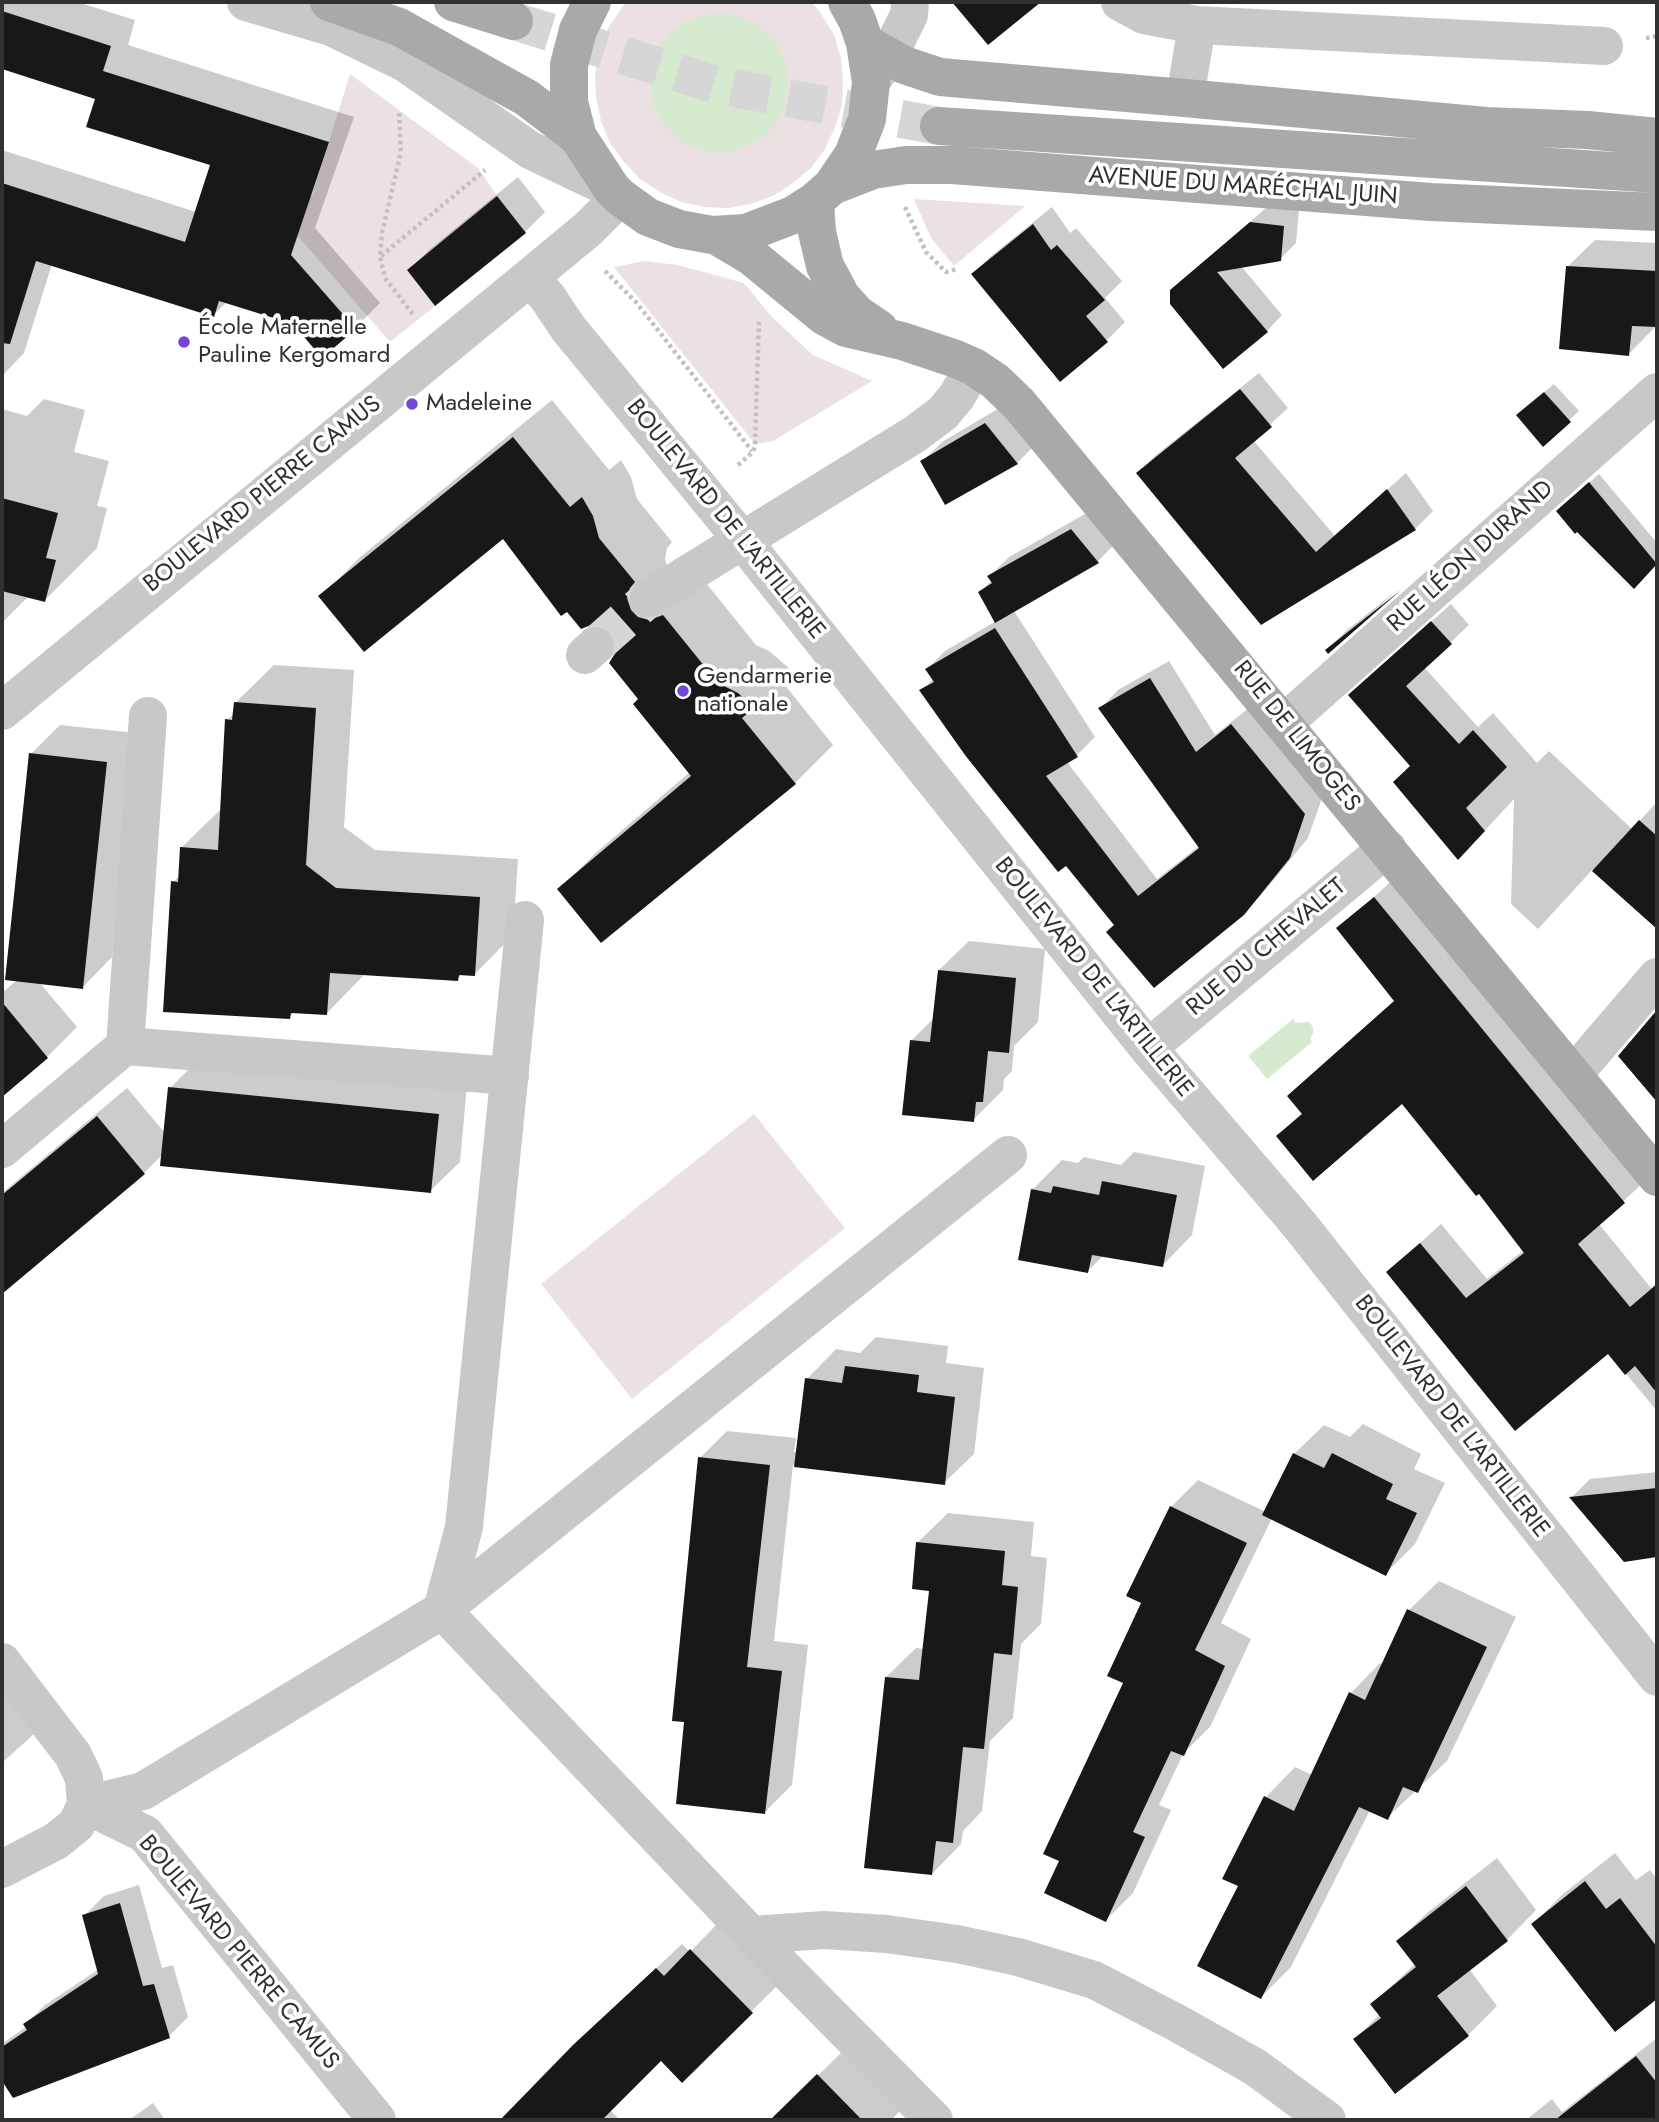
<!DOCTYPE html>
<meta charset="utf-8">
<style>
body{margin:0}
#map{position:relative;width:1659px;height:2122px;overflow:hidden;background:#fff;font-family:Jost,sans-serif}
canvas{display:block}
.frame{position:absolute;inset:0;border:4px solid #313131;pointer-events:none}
</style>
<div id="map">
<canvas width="1659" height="2122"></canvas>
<div class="frame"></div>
</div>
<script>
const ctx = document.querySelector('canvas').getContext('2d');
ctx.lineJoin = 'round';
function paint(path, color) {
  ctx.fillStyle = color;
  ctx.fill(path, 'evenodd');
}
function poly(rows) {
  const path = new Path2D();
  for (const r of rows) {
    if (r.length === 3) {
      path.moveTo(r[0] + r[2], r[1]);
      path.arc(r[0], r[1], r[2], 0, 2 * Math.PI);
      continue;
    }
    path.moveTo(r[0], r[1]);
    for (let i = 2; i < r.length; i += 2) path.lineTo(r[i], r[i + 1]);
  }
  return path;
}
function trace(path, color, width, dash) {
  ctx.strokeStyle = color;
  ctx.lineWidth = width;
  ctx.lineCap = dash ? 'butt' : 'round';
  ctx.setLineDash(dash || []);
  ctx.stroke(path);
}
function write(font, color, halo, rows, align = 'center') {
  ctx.font = font + ' Jost,sans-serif';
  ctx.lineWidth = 7;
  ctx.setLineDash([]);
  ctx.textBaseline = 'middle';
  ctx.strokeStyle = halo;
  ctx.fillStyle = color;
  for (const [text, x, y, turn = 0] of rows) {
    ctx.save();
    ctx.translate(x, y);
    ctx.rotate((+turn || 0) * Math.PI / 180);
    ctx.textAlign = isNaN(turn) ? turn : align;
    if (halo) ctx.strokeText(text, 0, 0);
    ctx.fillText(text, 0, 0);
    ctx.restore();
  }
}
const green = poly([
 [626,2,812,2,822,15,834,35,841,58,843,81,842,105,835,127,825,149,811,168,793,183,773,196,751,204,728,208,705,207,681,202,660,192,640,179,624,162,610,143,601,121,596,97,595,74,600,51,608,28],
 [350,74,478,168,497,196,407,270,435,306,390,342,297,235,309,195,312,196],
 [914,199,1025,206,954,266,931,238],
 [644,261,678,265,744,283,772,317,813,355,872,381,773,441,755,444,614,267],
 [754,1114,845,1228,632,1399,541,1284]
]);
const water = poly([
 [719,83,69],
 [1293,1019,1296,1023,1309,1022,1313,1027,1313,1033,1310,1039,1312,1042,1267,1079,1248,1056]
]);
const shadow = poly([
 [2,2,77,2,135,20,128,45,354,117,315,228,380,303,355,328,294,322,227,302,213,315,52,264,24,353,2,376,2,150,196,212,212,164,97,98,2,68],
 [518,177,545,212,525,232,436,304,409,270,429,250],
 [1052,207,1070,233,1076,228,1122,281,1105,298,1125,322,1107,340,973,274,991,256],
 [1267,207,1299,210,1296,243,1280,259,1241,266,1282,315,1267,331,1172,290],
 [1595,240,1657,243,1657,324,1656,323,1655,327,1629,354,1568,266],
 [1259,373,1288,408,1253,440,1335,536,1406,473,1433,511,1415,529,1261,622,1138,473,1156,455],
 [1554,384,1579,411,1543,444,1528,406],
 [44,399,85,410,74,452,109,461,97,506,107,508,97,548,45,600,29,596,2,623,2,409,27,416],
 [552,400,609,470,621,460,631,477,637,499,672,542,667,548,665,559,669,572,702,578,756,645,769,651,790,669,780,679,833,745,795,783,559,889,598,851,690,772,618,653,618,640,613,631,504,537,321,597,359,558],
 [1006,404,1037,443,1017,463,922,462,942,442],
 [1599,474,1657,543,1657,563,1634,587,1568,501],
 [1092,510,1118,541,1098,561,1014,611,1095,737,1077,755,1067,762,1157,879,1199,846,1100,709,1118,690,1169,661,1215,735,1250,707,1323,795,1308,838,1262,894,1243,914,1116,924,921,691,933,679,927,669,945,651,996,621,980,592,992,580,989,577,1009,557],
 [1399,589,1329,652,1327,650,1347,630],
 [1451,604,1469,625,1424,667,1478,727,1493,713,1537,763,1549,751,1632,829,1657,802,1657,927,1593,869,1538,929,1511,904,1514,799,1476,840,1412,766,1369,677],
 [274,665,354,670,344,827,375,850,518,859,513,935,475,974,463,973,457,979,365,974,327,1013,295,1011,289,1017,173,882,180,875,181,848,220,810,222,810,227,720,235,713,235,703],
 [60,725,136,733,112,957,83,987,39,982,77,1027,47,1057,2,1095,2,993,17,980,31,754],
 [1395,878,1644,1182,1599,1224,1651,1288,1657,1283,1657,1411,1608,1352,1388,1272,1441,1224,1487,1279,1524,1250,1479,1191,1402,1102,1278,1136,1303,1112,1396,1000,1339,928],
 [969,941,1045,949,1038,1022,1014,1046,1012,1071,1004,1079,1003,1090,973,1120,911,1041,934,1018,939,970],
 [200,1058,467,1085,460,1162,430,1191,163,1154,144,1173,2,1291,2,1193,127,1088,165,1133,170,1088],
 [1134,1152,1205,1166,1192,1235,1163,1265,1104,1255,1088,1271,1032,1190,1062,1160,1078,1163,1084,1157,1121,1165],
 [876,1337,948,1346,946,1363,984,1368,974,1454,944,1483,793,1465,774,1641,808,1645,792,1785,765,1812,686,1720,700,1458,727,1431,796,1438,794,1452,798,1452,807,1379,836,1349,860,1353],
 [1363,1424,1421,1454,1414,1469,1445,1483,1415,1544,1385,1574,1272,1518,1221,1623,1251,1639,1210,1727,1183,1754,1159,1805,1171,1810,1133,1893,1106,1920,1061,1861,1125,1682,1143,1602,1171,1507,1198,1480,1266,1512,1294,1454,1324,1425,1350,1437],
 [1657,1472,1657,1555,1624,1560,1572,1497,1590,1479],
 [948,1513,1034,1522,1031,1556,1047,1558,1041,1624,1021,1644,1013,1718,990,1741,982,1811,963,1831,961,1844,932,1874,886,1677,916,1648,924,1649,931,1590,918,1542],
 [1439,1581,1516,1617,1447,1761,1387,1818,1370,1810,1291,1967,1261,1997,1240,1885,1224,1878,1266,1797,1295,1767,1312,1775,1351,1693,1380,1663,1383,1665,1409,1610],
 [2,1683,45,1724,2,1763],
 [1615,1853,1636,1880,1650,1870,1657,1879,1657,1997,1615,2030,1533,1924,1563,1894],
 [1497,1858,1536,1910,1507,1940,1469,1969,1497,2006,1468,2035,1355,2039,1380,2014,1372,2005,1415,1964,1398,1941,1428,1912],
 [139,1885,162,1968,173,1965,188,2017,169,2036,14,2096,2,2078,2,2044,27,2026,26,2024,45,2005,99,1969,84,1916,104,1896],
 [716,1925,777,1986,682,2080,661,2059,610,2110,620,2120,503,2120,600,2021,682,1944,690,1952],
 [1657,2038,1657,2120,1526,2120,1552,2099,1562,2112],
 [848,2046,906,2105,891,2120,773,2120],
 [153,2103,165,2120,129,2120]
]);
const building = poly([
 [952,2,1041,2,988,45],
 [2,11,111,46,103,71,329,142,291,255,356,329,322,358,293,324,219,301,214,317,36,261,10,344,2,343,2,183,185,242,210,165,86,127,95,99,2,69],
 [497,196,526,233,435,306,407,270],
 [1250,222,1284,226,1281,261,1217,272,1268,332,1223,369,1170,304,1170,290],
 [1033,224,1051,250,1057,245,1105,300,1086,316,1108,342,1060,382,971,274],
 [1566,266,1657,271,1657,327,1632,326,1629,356,1559,349],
 [1240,389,1272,427,1235,458,1316,552,1387,489,1416,530,1261,625,1136,473],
 [1544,392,1571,422,1543,447,1516,415],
 [985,423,1018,464,945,505,920,461],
 [513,437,570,507,582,497,593,516,599,538,635,582,630,588,627,598,631,610,638,617,649,620,663,615,718,683,738,693,754,708,742,718,796,784,601,943,557,889,691,776,633,704,638,699,609,663,616,652,616,641,612,632,601,625,591,625,581,629,567,612,561,616,503,539,364,652,318,596],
 [1589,482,1657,564,1634,589,1577,532,1575,534,1556,511],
 [2,498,58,513,46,558,56,560,45,602,2,591],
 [1071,529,1099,563,995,623,978,592,992,583,987,576],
 [1401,590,1328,654,1325,650],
 [1431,621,1452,644,1406,686,1459,744,1473,730,1507,767,1466,808,1485,831,1458,860,1393,782,1410,766,1348,695],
 [995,628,1078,757,1046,776,1138,896,1199,848,1098,708,1150,678,1196,752,1231,724,1305,814,1290,858,1244,915,1154,988,1106,932,1114,925,1066,866,1058,872,965,755,919,690,934,682,925,669],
 [234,702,316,708,306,865,336,888,480,897,475,976,459,975,458,981,330,973,327,1015,291,1013,290,1019,163,1012,171,881,178,882,180,847,218,850,225,719,232,720],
 [29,753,107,762,83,989,5,980],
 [1639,820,1657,836,1657,929,1592,871],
 [1374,897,1625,1203,1578,1244,1630,1307,1657,1284,1657,1393,1635,1366,1625,1375,1608,1354,1515,1431,1386,1272,1420,1243,1466,1298,1524,1253,1479,1194,1476,1196,1402,1104,1313,1181,1276,1136,1302,1114,1287,1096,1394,1001,1336,928],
 [938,970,1016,978,1009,1053,988,1051,983,1102,976,1102,974,1122,902,1115,910,1040,930,1042],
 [2,1002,48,1058,2,1097],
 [1657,1010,1657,1102,1618,1056],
 [168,1087,439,1114,431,1193,160,1166],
 [97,1116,145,1174,2,1294,2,1195],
 [1102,1181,1177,1195,1163,1267,1092,1255,1088,1273,1018,1260,1031,1189,1051,1193,1053,1186,1099,1195],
 [845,1366,919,1375,917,1392,955,1397,945,1485,794,1467,805,1378,842,1383],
 [1293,1453,1324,1468,1332,1453,1393,1484,1386,1499,1417,1513,1386,1576,1262,1515],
 [698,1457,770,1465,747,1667,782,1671,765,1814,676,1804,684,1722,672,1721],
 [1657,1488,1657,1557,1624,1562,1569,1497],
 [1170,1506,1247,1543,1195,1650,1225,1666,1184,1756,1171,1751,1133,1832,1145,1837,1106,1922,1044,1893,1059,1861,1043,1854,1123,1683,1107,1676,1141,1603,1126,1596],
 [916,1542,1005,1551,1002,1585,1018,1587,1012,1655,994,1653,984,1749,963,1747,953,1843,936,1841,932,1875,864,1868,885,1677,919,1680,929,1591,912,1589],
 [1407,1609,1487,1647,1418,1793,1403,1787,1388,1820,1359,1807,1261,1999,1197,1966,1238,1886,1222,1879,1264,1796,1294,1811,1349,1692,1365,1700],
 [1585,1881,1606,1909,1620,1898,1657,1947,1657,1999,1615,2032,1531,1924],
 [1466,1886,1508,1941,1437,1996,1469,2036,1395,2094,1353,2039,1381,2018,1370,2004,1416,1967,1396,1941],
 [120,1903,143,1986,154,1984,170,2038,13,2098,2,2081,2,2047,27,2030,23,2024,98,1974,82,1915],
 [690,1949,753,2013,682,2083,661,2061,602,2120,500,2120,573,2045,656,1968,664,1976],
 [1636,2056,1657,2083,1657,2120,1555,2120],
 [817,2074,862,2120,770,2120]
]);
const minorTunnel = poly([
 [595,646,649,598]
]);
const majorTunnel = poly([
 [514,21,717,85,939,126]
]);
const path = poly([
 [1646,38,1657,36],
 [399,113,401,152,382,233,380,257,385,278,414,316],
 [905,207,926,252,946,272,957,269],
 [381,256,485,170],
 [605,271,636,302,752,451],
 [738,465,753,452,755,444,759,320]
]);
const minor = poly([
 [246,2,331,27,405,63,530,150,612,189],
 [1120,2,1144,15,1197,25,1604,46],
 [871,82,888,57,909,15,910,2],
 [1185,98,1197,25],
 [530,277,548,298,568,328,743,541,1148,1048,1298,1223,1657,1677],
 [649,598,915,434,943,413,957,396,974,367],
 [585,655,595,646],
 [2,711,530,277,588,229,620,197],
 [1284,723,1657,392],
 [525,920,464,1527,442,1610,1008,1155],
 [125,1046,148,716],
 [1148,1048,1387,848],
 [1573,1075,1657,977],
 [2,1149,125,1046,510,1076],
 [2,1662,73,1755,84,1778,86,1805,145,1834,377,2120],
 [2,1869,56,1841,76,1825,86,1805,143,1791,442,1610,751,1935,934,2120],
 [751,1935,824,1930,887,1934,957,1944,1018,1957,1094,1980,1177,2023,1255,2067,1327,2120]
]);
const major = poly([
 [329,2,399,27,527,98,578,137],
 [453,2,514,21],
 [592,2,578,30,569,65,569,102,578,137,612,189,620,197,648,217,679,229,712,235,746,233,793,215,815,201,832,186,853,155,867,119,871,82,865,43,857,20,847,2],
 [865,43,904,65,940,77,1185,98,1486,126,1588,130,1657,137],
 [939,126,1657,174],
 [832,186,873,170,906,165,952,165,1431,202,1657,212],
 [815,201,817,232,825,266,841,296,857,314,879,329],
 [715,235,752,257,824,316,846,328,902,341,956,359,974,367,995,381,1019,404,1657,1177]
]);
const markers = [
 [184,342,7,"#7446d5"],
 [412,404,7,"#7446d5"],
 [683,691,7,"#7446d5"]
];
const streetNames = [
 ["AVENUE DU MARÉCHAL JUIN",1243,187,4],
 ["BOULEVARD PIERRE CAMUS",263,495,-39],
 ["BOULEVARD DE L'ARTILLERIE",725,520,51],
 ["RUE LÉON DURAND",1471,557,-42],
 ["RUE DE LIMOGES",1296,737,51],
 ["RUE DU CHEVALET",1267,948,-40],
 ["BOULEVARD DE L'ARTILLERIE",1093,978,51],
 ["BOULEVARD DE L'ARTILLERIE",1451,1417,52],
 ["BOULEVARD PIERRE CAMUS",238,1953,50]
];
const poiNames = [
 ["École Maternelle",198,328],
 ["Pauline Kergomard",198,356],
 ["Madeleine",426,404],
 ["Gendarmerie",697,677],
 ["nationale",697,705]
];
paint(green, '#ece1e2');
paint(water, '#d5eacf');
paint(shadow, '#0003');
paint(building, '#181818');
trace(minorTunnel, '#d6d6d6', 38, [38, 19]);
trace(majorTunnel, '#d6d6d6', 38, [38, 19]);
trace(path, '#c1c1c1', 4.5, [3.5, 3.5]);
trace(minor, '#c8c8c8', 38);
trace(major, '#a9a9a9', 38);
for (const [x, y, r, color] of markers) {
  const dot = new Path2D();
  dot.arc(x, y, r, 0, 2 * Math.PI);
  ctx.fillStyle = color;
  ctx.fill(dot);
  trace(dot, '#fff', 2.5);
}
write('24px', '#313131', '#fff', streetNames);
write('24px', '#313131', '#fff', poiNames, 'left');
</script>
